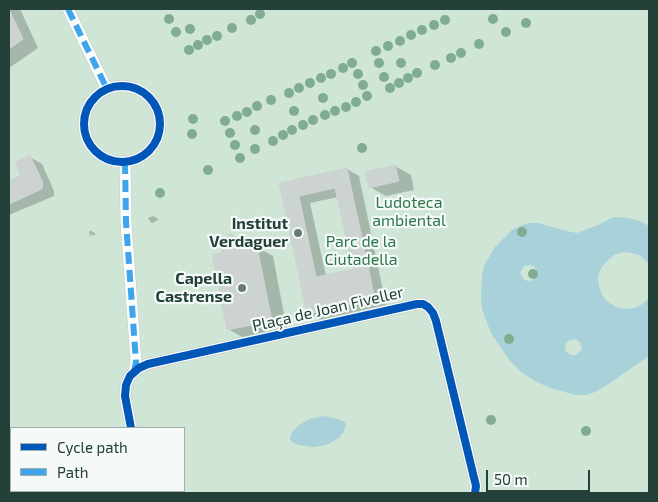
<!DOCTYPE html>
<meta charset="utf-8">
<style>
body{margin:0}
#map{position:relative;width:658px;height:502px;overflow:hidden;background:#e6ece9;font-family:"Exo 2",sans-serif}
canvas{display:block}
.frame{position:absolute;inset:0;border:10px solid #234039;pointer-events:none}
.legend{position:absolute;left:10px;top:427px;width:175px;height:65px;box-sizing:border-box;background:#f5faf8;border:1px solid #a1b0ac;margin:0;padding:6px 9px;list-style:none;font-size:15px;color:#234039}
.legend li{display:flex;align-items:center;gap:10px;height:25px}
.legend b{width:25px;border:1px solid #a1b0ac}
.scale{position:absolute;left:486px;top:470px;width:104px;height:22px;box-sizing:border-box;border:2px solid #234039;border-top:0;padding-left:6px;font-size:15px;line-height:18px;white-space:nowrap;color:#234039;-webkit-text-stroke:4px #f5faf8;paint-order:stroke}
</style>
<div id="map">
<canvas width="658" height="502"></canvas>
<div class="frame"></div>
<ul class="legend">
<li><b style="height:6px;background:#0057b8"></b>Cycle path</li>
<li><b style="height:6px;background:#3ea4ec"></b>Path</li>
</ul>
<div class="scale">50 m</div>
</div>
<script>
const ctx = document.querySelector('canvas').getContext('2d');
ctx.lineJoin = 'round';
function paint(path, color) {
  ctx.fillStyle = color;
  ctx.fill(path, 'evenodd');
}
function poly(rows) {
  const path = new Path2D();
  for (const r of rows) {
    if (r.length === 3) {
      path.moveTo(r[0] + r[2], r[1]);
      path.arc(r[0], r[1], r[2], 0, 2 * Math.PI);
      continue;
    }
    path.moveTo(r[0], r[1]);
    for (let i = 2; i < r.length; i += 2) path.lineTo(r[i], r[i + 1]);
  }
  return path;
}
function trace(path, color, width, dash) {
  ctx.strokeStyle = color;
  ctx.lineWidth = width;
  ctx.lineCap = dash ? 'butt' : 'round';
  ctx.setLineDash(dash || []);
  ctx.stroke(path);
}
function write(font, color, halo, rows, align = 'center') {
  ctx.font = font + ' "Exo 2",sans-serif';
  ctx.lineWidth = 4.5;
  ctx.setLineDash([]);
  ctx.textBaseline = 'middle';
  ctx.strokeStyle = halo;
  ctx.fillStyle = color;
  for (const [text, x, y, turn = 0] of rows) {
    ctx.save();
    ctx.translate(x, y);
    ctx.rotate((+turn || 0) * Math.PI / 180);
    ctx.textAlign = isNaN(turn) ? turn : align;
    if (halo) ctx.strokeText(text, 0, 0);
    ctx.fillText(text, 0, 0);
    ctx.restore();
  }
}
const green = poly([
 [9,9,649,9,649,493,9,493,9,49,23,39],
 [11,428,184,428,184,491,11,491]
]);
const water = poly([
 [614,217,629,218,642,222,649,226,649,264,641,256,632,253,623,252,614,255,607,261,601,268,598,277,599,286,602,295,608,302,616,307,625,309,635,308,643,304,649,298,649,356,604,387,595,392,586,395,576,395,550,388,535,381,521,372,510,361,491,333,482,309,481,295,482,274,485,264,495,247,512,230,522,225,530,223,538,223,566,231,577,233,598,225],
 [530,265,535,267,537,272,534,280,529,281,524,280,520,273,524,266],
 [575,339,580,342,582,349,576,355,571,355,566,352,565,346,566,343,570,340],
 [323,416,338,419,344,422,346,424,343,433,339,438,326,445,314,447,298,445,292,442,290,439,291,434,299,425,310,419]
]);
const shadow = poly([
 [9,9,20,9,38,48,9,68],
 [30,157,42,164,54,191,54,196,9,215,9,183,22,177],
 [395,166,411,175,414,190,386,196,370,187],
 [347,169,359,176,386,305,320,320,308,313,281,184],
 [338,197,354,270,326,276,310,203],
 [153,216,157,218,158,220,152,223,149,220,148,218],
 [89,231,91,231,95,233,95,236,91,234,91,237,90,236],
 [234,237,250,247,251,248,257,247,273,256,287,330,244,338,228,329,222,254]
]);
const building = poly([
 [9,9,23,39,9,49,9,9],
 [30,155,43,183,42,189,9,204,9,181,20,176,16,162,30,155],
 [395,165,399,181,369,188,365,172,395,165],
 [347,168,375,299,307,314,279,183,347,168],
 [335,188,353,269,316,277,299,196,335,188],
 [230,234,235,236,236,240,242,243,246,248,257,246,272,321,227,330,212,255,221,253,222,247,226,242,226,237,230,234]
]);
const minor = poly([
 [68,9,107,89],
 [122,124,38],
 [125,162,126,222,136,362,134,372],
 [131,428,125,396,126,385,130,376,139,368,148,364,417,304,423,304,428,307,433,313,436,321,476,486,475,493],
 [144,491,145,493]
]);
const quiet = poly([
 [68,9,107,89],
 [125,162,126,222,136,362,134,372],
 [144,491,145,493]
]);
const cycleway = poly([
 [122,124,38],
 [131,428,125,396,126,385,130,376,139,368,148,364,417,304,423,304,428,307,433,313,436,321,476,486,475,493]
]);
const trees = [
 [260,14],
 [169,19],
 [493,19],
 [251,20],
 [445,20],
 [526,23],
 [434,25],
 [232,28],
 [190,29],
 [422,30],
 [176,32],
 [506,32],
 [411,35],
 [217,36],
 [207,40],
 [400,41],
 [479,44],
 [198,45],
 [388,46],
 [189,50],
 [376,51],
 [461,53],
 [451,58],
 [352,63],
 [379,63],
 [401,63],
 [435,65],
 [343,68],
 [417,73],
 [331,74],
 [358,74],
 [384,77],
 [321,78],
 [408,78],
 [310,83],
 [399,83],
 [363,85],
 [299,88],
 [390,88],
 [289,93],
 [367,96],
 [323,98],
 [271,100],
 [356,102],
 [257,106],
 [346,107],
 [294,111],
 [335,111],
 [247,112],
 [325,115],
 [237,116],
 [193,119],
 [313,120],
 [225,121],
 [303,125],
 [255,130],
 [292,130],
 [230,133],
 [192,134],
 [283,135],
 [273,141],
 [235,145],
 [362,148],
 [255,149],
 [240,158],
 [208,170],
 [160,193],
 [522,232],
 [533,274],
 [509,339],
 [491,420],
 [586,431]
];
const markers = [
 [298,233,5,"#677c77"],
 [242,288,5,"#677c77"]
];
const parkNames = [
 ["Ludoteca",409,203],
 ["ambiental",409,221],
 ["Parc de la",361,242],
 ["Ciutadella",361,260]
];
const poiNames = [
 ["Institut",288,224],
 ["Verdaguer",288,242],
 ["Capella",232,279],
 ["Castrense",232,297]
];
const streetNames = [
 ["Plaça de Joan Fiveller",328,309,-13]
];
paint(green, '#cfe5d6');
paint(water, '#a8d1d9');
paint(shadow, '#0003');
paint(building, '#cdd3d1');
trace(building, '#cfd4d2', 1);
trace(minor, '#c3c9c6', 12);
trace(minor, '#fbfcfc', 11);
trace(quiet, '#3ea4ec', 6, [12, 6]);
trace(cycleway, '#0057b8', 8);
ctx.fillStyle = '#80ac92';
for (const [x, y] of trees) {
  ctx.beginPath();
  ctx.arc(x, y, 5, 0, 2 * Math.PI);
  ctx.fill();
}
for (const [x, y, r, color] of markers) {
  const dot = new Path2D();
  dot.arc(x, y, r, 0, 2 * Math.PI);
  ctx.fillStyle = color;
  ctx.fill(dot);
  trace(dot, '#f5faf8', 2);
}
write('16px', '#2d774b', '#f5faf8', parkNames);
write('bold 16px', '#234039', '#f5faf8', poiNames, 'right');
write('16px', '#234039', '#f5faf8', streetNames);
</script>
